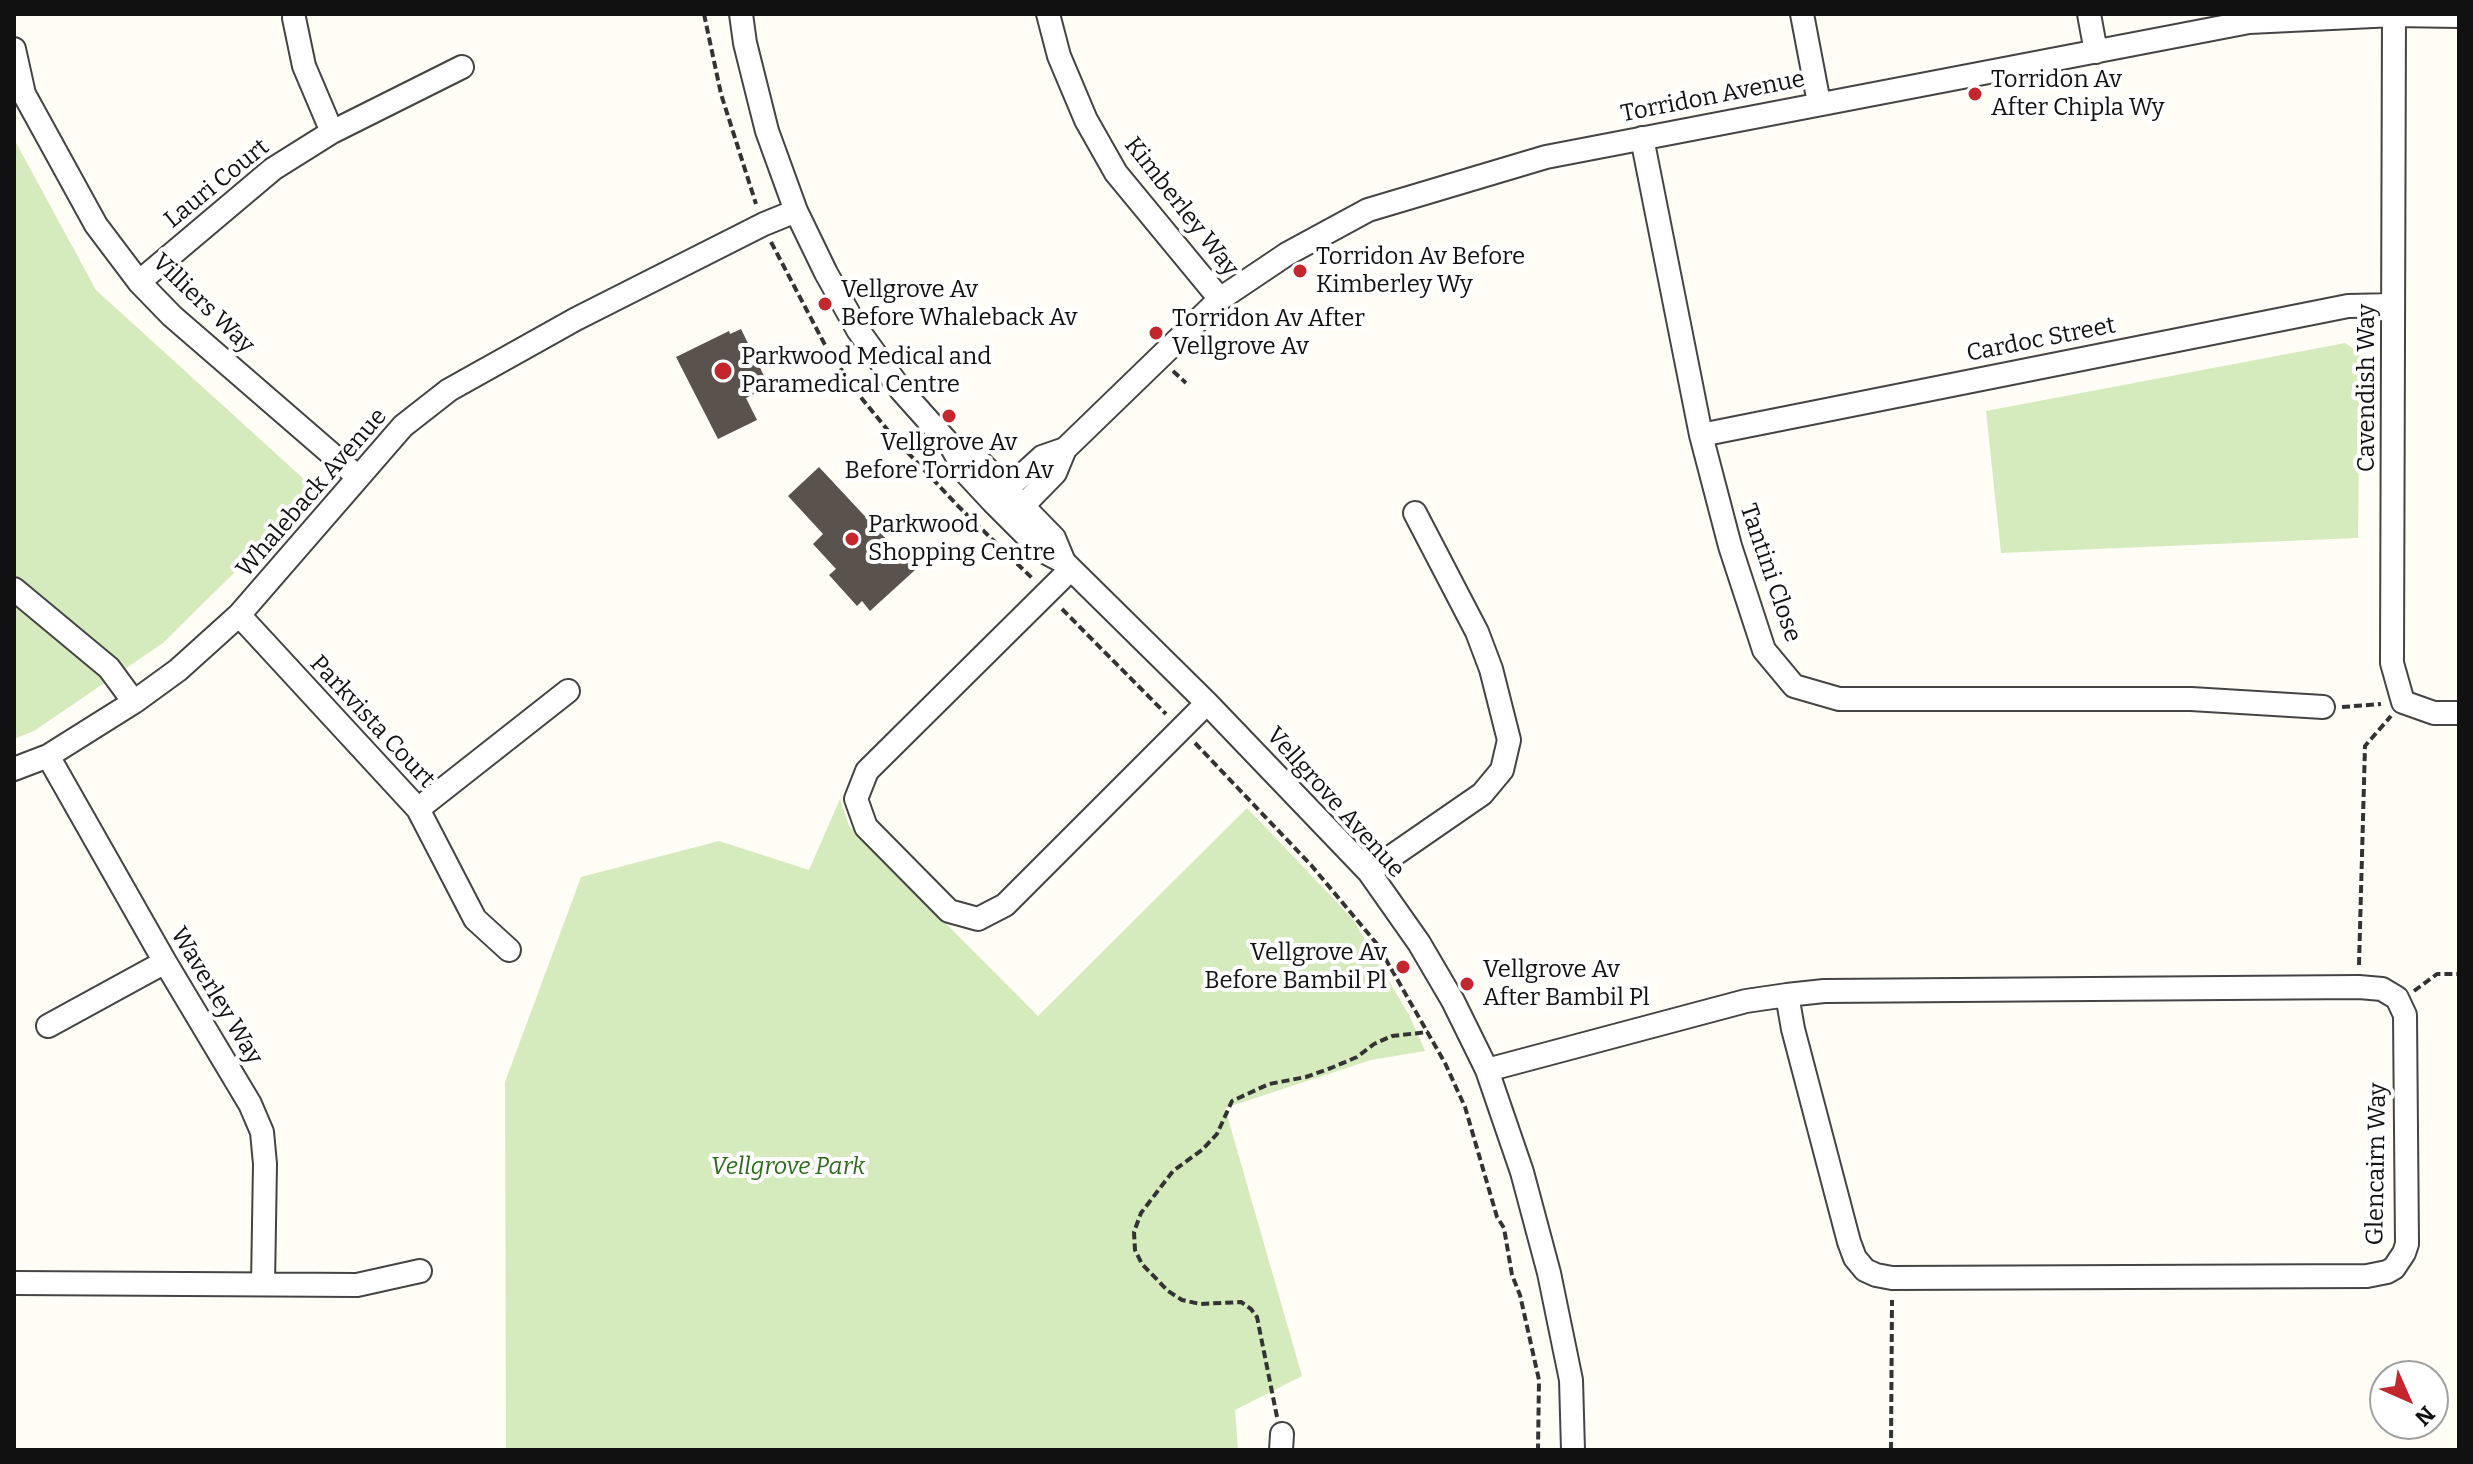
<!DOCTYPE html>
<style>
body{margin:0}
#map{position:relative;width:2473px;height:1464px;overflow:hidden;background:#fffdf5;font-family:Bitter,serif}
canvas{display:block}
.frame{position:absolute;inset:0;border:16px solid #111;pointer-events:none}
.north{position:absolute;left:2369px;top:1360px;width:80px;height:80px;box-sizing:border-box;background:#fff;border:2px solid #a0a0a0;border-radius:50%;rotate:135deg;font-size:22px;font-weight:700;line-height:32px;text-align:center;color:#111}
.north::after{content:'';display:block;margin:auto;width:28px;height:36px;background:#c4262e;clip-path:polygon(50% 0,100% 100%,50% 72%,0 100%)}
</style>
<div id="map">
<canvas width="2473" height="1464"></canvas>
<div class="frame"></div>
<div class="north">N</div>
</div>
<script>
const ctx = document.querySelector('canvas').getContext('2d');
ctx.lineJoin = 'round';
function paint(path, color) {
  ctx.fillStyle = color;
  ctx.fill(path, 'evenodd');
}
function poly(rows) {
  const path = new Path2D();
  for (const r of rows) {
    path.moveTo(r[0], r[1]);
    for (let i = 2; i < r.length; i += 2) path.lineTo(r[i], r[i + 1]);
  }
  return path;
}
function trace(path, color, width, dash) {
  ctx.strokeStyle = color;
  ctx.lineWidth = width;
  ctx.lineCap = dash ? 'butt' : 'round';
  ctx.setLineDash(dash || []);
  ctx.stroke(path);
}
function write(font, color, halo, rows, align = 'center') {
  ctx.font = font + ' Bitter,serif';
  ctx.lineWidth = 8;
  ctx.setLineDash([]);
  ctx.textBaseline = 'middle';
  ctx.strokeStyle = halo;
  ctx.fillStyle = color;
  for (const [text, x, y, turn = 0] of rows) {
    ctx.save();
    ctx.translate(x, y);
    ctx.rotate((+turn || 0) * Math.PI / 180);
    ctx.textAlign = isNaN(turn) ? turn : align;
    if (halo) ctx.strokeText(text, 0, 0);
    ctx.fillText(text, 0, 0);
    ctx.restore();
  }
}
const green = poly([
 [14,139,96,290,317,491,163,643,34,731,14,739],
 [2345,343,2360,353,2358,538,2001,553,1986,411],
 [840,799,849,826,1038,1016,1247,808,1352,918,1409,1015,1425,1051,1371,1060,1225,1108,1302,1376,1235,1410,1238,1450,506,1450,505,1082,581,877,719,841,809,870]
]);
const building = poly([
 [741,329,769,386,746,398,757,420,718,439,676,357,729,331,730,334],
 [819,467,915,570,870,611,862,601,857,606,829,575,836,569,813,544,823,534,788,496]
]);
const path = poly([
 [704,14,721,94,756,204],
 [771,242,824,343,854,389,895,439,958,506,1034,580],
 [1173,371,1186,383],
 [1062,609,1166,714],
 [2342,707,2381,704],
 [1195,743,1311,865,1377,944,1445,1063,1465,1107,1497,1217,1504,1228,1512,1275,1520,1295,1539,1380,1538,1450],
 [2359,965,2365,746,2391,716],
 [2414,991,2437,974,2459,974],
 [1277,1417,1257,1317,1251,1309,1241,1302,1200,1304,1182,1300,1168,1291,1142,1264,1135,1250,1134,1232,1141,1213,1173,1171,1202,1150,1217,1134,1232,1101,1269,1084,1306,1077,1331,1068,1357,1057,1374,1044,1392,1036,1428,1032],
 [1891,1450,1892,1300]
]);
const minor = poly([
 [741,14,745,43,767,131,796,211,826,273,858,330,901,390,951,446,966,473,993,502,1041,550,1064,562,1207,703,1369,872,1419,943,1453,1001,1487,1070,1522,1172,1549,1273,1571,1380,1573,1450],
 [1048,14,1059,56,1086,120,1116,173,1220,299],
 [1802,14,1819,103],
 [2089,14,2096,52],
 [2394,15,2392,663,2403,702,2434,713,2459,713],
 [294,18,304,66,332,132],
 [14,49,24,94,46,134,96,225,139,282,172,316,358,477],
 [1642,138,1701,435,1730,546,1764,650,1794,686,1839,699,2191,699,2323,707],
 [139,282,273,169,332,132,462,67],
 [1701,435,2348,306,2393,305],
 [951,446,979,461,1054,538,1064,562],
 [996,499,1042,457,1065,449],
 [1010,519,1055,473,1065,449,1220,299,1287,254,1368,210,1546,157,2249,22,2394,15,2459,16],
 [1071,569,867,771,856,799,866,827,949,911,978,919,1005,905,1207,703],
 [14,589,109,668,134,702],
 [239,615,418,809,475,919,509,950],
 [48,756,165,962,250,1104,262,1132,265,1164,263,1284],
 [14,769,48,756,134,702,178,670,239,615,403,426,449,390,576,319,764,224,796,211],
 [418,809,568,691],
 [1369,872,1482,794,1502,770,1509,740,1491,669,1477,632,1415,513],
 [48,1026,165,962],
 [1487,1070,1746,1001,1787,995,1824,991,2359,987,2382,989,2397,998,2405,1015,2407,1244,2404,1253,2394,1268,2387,1272,2367,1276,1892,1278,1876,1275,1865,1270,1855,1258,1849,1242,1793,1029,1787,995],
 [14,1283,357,1285,420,1271],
 [1281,1450,1282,1434]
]);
const markers = [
 [1975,94,8,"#c4262e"],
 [1300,271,8,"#c4262e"],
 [825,304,8,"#c4262e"],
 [1156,333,8,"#c4262e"],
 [723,371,10,"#c4262e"],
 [949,416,8,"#c4262e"],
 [852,539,8,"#c4262e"],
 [1403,967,8,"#c4262e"],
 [1467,984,8,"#c4262e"]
];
const poiNames = [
 ["Torridon Av",1991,80],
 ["After Chipla Wy",1991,108],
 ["Torridon Av Before",1316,257],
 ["Kimberley Wy",1316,285],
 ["Vellgrove Av",841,290],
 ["Before Whaleback Av",841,318],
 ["Torridon Av After",1172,319],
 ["Vellgrove Av",1172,347],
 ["Parkwood Medical and",741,357],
 ["Paramedical Centre",741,385],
 ["Vellgrove Av",949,443,"center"],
 ["Before Torridon Av",949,471,"center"],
 ["Parkwood",868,525],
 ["Shopping Centre",868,553],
 ["Vellgrove Av",1387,953,"right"],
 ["Before Bambil Pl",1387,981,"right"],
 ["Vellgrove Av",1483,970],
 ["After Bambil Pl",1483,998]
];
const streetNames = [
 ["Torridon Avenue",1713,97,-11],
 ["Lauri Court",217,184,-39],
 ["Kimberley Way",1181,207,52],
 ["Villiers Way",203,304,44],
 ["Cardoc Street",2041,340,-11],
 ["Cavendish Way",2367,388,-90],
 ["Whaleback Avenue",312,493,-49],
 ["Tantini Close",1770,573,71],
 ["Parkvista Court",372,722,47],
 ["Vellgrove Avenue",1335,803,48],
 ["Waverley Way",216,996,59],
 ["Glencairn Way",2377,1164,-89]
];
const parkNames = [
 ["Vellgrove Park",788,1167]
];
paint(green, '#d5ebbd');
paint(building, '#5a524d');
trace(minor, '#444', 26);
trace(path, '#333', 4, [8, 4]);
trace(minor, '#fff', 22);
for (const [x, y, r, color] of markers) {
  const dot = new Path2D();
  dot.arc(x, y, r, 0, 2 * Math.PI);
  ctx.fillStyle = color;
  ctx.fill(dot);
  trace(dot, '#fff', 3);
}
write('24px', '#111', '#fff', poiNames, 'left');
write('24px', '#111', '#fff', streetNames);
write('italic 24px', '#2f6b1f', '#fff', parkNames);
</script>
